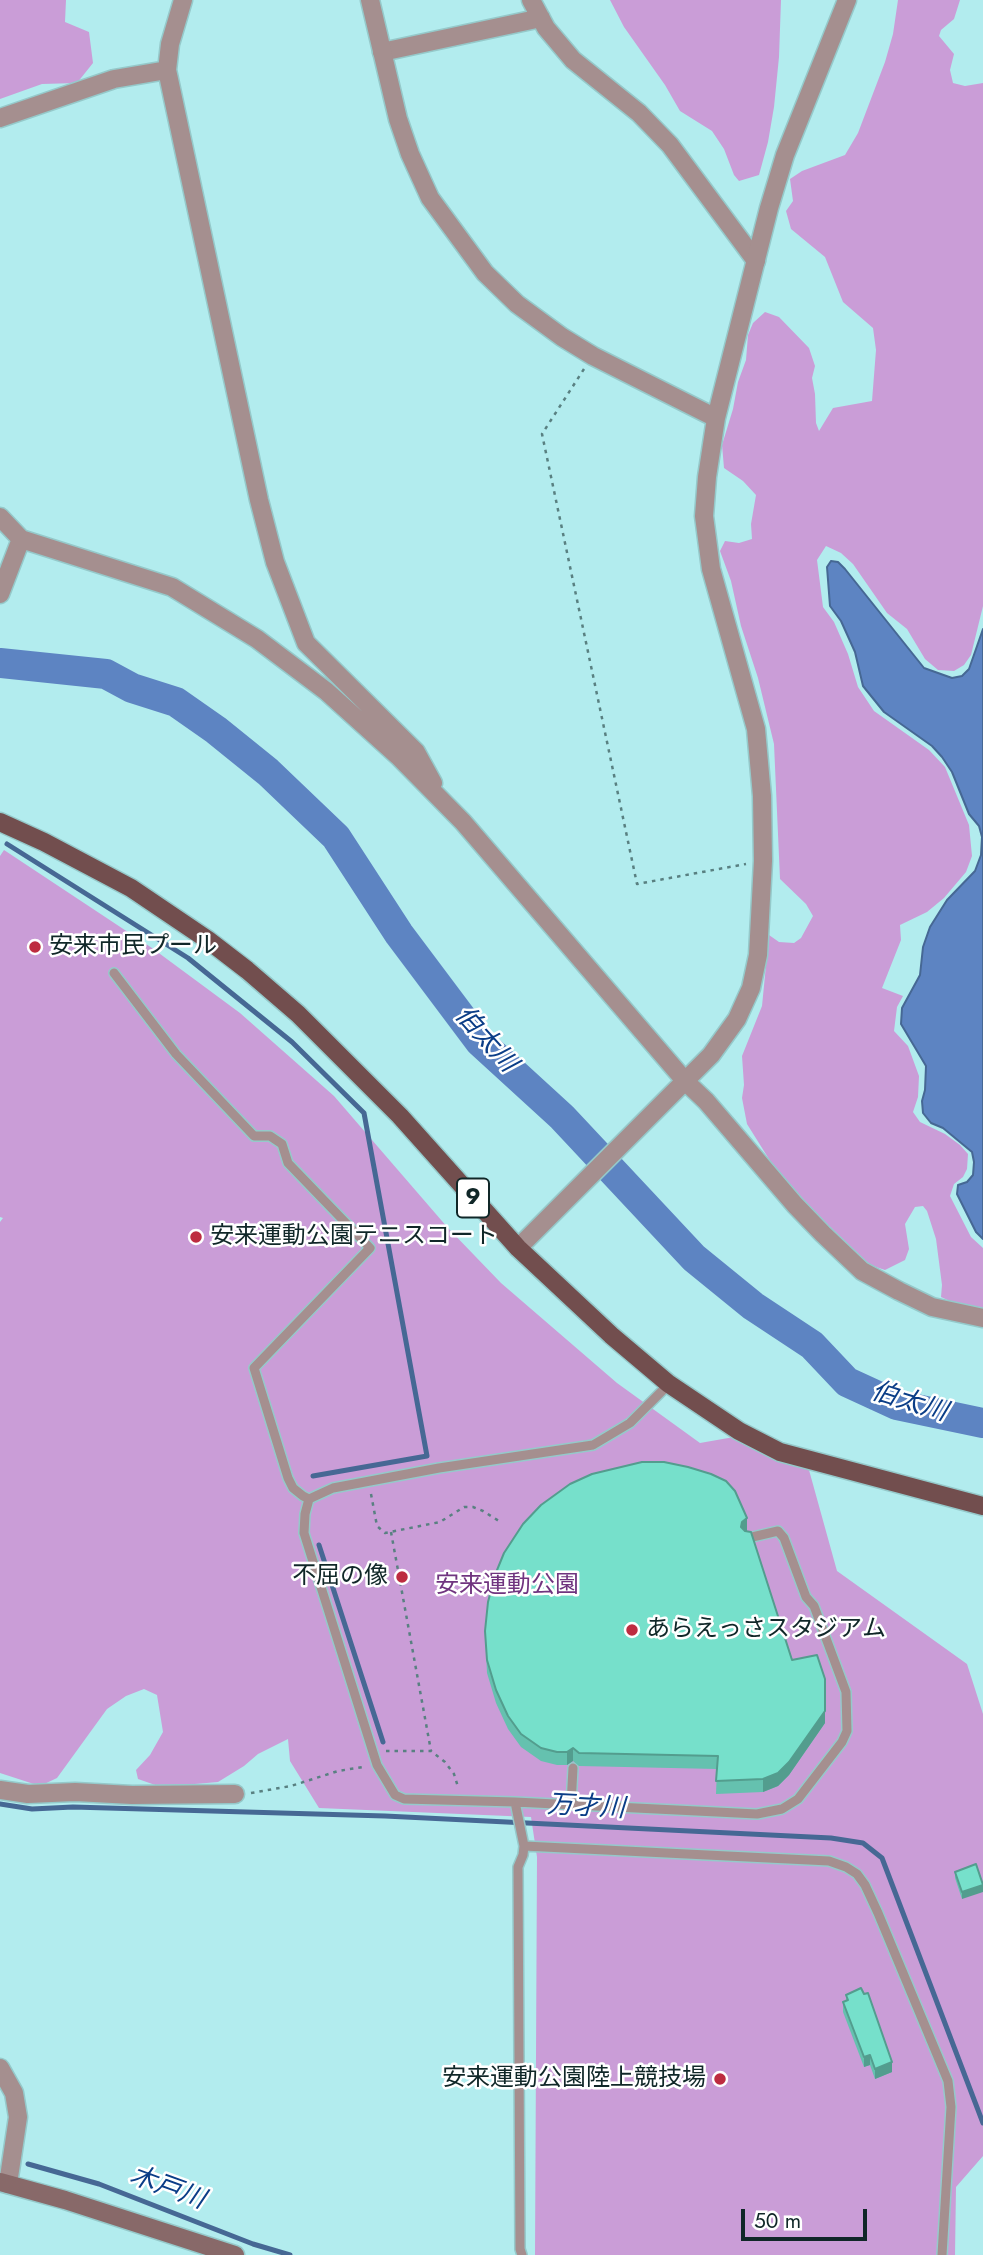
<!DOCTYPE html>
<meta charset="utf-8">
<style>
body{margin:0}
#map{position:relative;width:983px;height:2255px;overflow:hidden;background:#b2ecee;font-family:Jost,sans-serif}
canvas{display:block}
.scale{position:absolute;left:741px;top:2209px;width:126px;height:32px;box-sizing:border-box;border:4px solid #102728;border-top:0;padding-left:9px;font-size:21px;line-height:24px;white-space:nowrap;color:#102728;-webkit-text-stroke:5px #fff;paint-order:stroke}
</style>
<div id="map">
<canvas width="983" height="2255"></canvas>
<div class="scale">50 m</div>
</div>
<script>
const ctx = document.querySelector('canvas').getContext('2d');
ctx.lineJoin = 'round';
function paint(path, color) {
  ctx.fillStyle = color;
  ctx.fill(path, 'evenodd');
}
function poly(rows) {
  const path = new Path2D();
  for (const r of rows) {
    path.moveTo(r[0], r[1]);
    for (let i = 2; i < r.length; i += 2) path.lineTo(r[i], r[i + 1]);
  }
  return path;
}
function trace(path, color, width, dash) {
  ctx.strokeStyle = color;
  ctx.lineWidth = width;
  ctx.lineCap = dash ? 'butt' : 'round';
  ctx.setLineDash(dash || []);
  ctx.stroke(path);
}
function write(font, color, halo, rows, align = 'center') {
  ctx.font = font + ' Jost,"Noto Sans JP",sans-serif';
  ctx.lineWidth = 5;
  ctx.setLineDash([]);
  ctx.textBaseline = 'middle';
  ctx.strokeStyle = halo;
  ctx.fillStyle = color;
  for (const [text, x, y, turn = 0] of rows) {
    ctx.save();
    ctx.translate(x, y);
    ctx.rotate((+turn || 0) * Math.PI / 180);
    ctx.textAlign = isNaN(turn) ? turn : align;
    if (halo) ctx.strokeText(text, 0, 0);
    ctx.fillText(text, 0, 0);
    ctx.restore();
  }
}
const green = poly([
 [0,0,66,0,65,22,89,32,93,63,77,83,42,84,0,99],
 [610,0,781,0,779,57,774,107,768,142,759,175,739,181,734,175,724,149,712,131,680,111,665,85,624,27],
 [898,0,960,0,954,19,941,30,939,36,954,54,950,70,953,83,965,86,983,83,983,606,971,655,964,665,954,671,938,670,925,659,907,629,887,613,853,564,841,553,826,546,817,560,823,607,834,622,848,654,858,687,874,711,929,750,945,767,969,825,972,856,966,872,944,898,927,912,900,925,901,940,882,988,903,996,897,1007,894,1031,908,1046,919,1076,918,1097,913,1112,920,1122,945,1134,960,1145,968,1154,967,1169,963,1177,954,1184,950,1196,971,1237,983,1248,983,1310,961,1306,941,1297,942,1285,936,1239,927,1211,923,1206,915,1207,905,1224,909,1249,905,1260,885,1270,870,1265,784,1183,747,1124,742,1098,744,1085,742,1056,762,1006,769,935,779,942,794,943,801,938,813,916,806,904,780,879,774,744,758,678,741,626,731,581,720,551,725,541,739,543,752,539,751,524,756,495,743,481,724,468,722,445,733,409,738,382,746,360,748,335,753,323,765,312,779,317,809,348,815,366,812,378,815,394,816,423,819,431,833,408,872,401,876,350,873,328,843,302,825,257,791,229,786,211,793,201,790,179,802,171,845,155,858,133,885,62,893,34],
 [4,850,152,948,240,1013,334,1096,448,1228,501,1283,617,1383,700,1443,734,1437,758,1451,809,1470,837,1571,967,1664,983,1714,983,2156,956,2187,955,2255,535,2255,537,1857,531,1817,319,1808,290,1761,288,1739,258,1754,244,1766,218,1782,161,1787,138,1779,136,1770,150,1755,163,1732,157,1695,144,1689,126,1696,107,1709,57,1778,40,1786,0,1773,0,1222,3,1218,0,1217,0,856]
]);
const water = poly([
 [831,561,838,562,845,569,924,668,952,678,962,676,969,669,983,629,983,1239,976,1232,957,1194,958,1185,967,1182,973,1175,974,1162,972,1152,943,1128,931,1123,923,1113,922,1101,925,1090,926,1066,901,1024,902,1008,920,975,923,947,930,927,947,900,975,871,981,855,982,837,979,826,969,814,952,772,942,757,932,746,884,712,863,686,855,652,841,621,830,606,827,567,831,561]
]);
const stream = poly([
 [7,844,188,958,292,1042,364,1113,427,1456,313,1476],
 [319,1545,383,1742],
 [0,1804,32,1809,73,1807,385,1816,831,1838,863,1843,882,1858,983,2123],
 [28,2164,99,2184,253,2244,290,2255]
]);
const river = poly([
 [0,663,106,674,132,688,176,702,216,730,268,772,336,837,399,934,480,1042,562,1117,694,1258,753,1306,812,1345,847,1382,897,1405,983,1423]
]);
const path = poly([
 [584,369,542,434,637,884,746,864],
 [371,1494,377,1526,385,1533,440,1522,464,1507,473,1507,483,1511,502,1523],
 [391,1532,431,1751],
 [386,1751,431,1751,445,1762,454,1774,458,1787],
 [251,1793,291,1786,338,1771,363,1767]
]);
const service = poly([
 [114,973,176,1054,254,1136,270,1136,282,1144,288,1163,370,1248,254,1368,288,1478,293,1488,303,1496,309,1499,333,1488,439,1468,593,1445,630,1423,669,1384],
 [309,1499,305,1514,304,1533,377,1765,395,1795,404,1799,515,1802,524,1846,523,1855,518,1867,520,2249,522,2255],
 [515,1802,757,1814,782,1809,798,1799,842,1742,847,1731,846,1692,814,1606,806,1597,784,1538,778,1531,748,1538],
 [571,1805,573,1768],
 [524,1846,829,1861,846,1867,857,1874,865,1885,878,1913,948,2081,951,2107,942,2255]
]);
const minor = poly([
 [183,0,170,44,167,70,259,500,275,562,306,643,416,752,433,783],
 [531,0,546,28,573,60,639,113,670,145,756,261],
 [382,52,541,18],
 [0,118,114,79,167,70],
 [0,517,21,539,0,594],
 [21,539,172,587,257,639,326,691,398,756,463,822,686,1082,706,1101,795,1205,823,1234,862,1271,899,1291,932,1307,983,1318],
 [0,1790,28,1794,75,1792,132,1795,235,1794],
 [0,2068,14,2093,18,2117,8,2184]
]);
const tertiary = poly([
 [370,0,398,119,410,154,430,198,485,273,517,304,562,337,593,356,716,418],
 [518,1248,711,1055,737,1019,751,988,758,955,763,861,762,796,756,729,711,569,704,516,707,477,716,418,769,208,785,155,847,0]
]);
const secondary = poly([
 [0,2182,65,2200,235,2255]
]);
const primary = poly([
 [0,822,44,842,131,888,208,940,247,970,298,1014,400,1116,518,1248,611,1335,669,1384,739,1431,780,1452,983,1506]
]);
const wall = poly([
 [747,1531,792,1660,825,1723,789,1775,778,1786,763,1792,716,1794,717,1769,579,1766,573,1761,567,1765,557,1765,541,1761,521,1747,508,1729,496,1703,487,1673,485,1631],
 [976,1864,962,1899,955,1878,955,1872],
 [846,1995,892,2072,875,2079,870,2065,864,2067,843,2012,843,2002,846,2001]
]);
const shadedWall = poly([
 [747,1518,747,1531,742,1535,742,1522],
 [825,1711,825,1723,789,1775,778,1786,763,1792,763,1779],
 [573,1748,573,1761,567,1765,567,1752],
 [983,1885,983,1892,962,1899,962,1892],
 [870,2055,870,2065,864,2067,864,2057],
 [892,2062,892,2072,875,2079,875,2069]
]);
const building = poly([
 [642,1462,664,1462,688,1467,711,1474,726,1481,735,1491,747,1518,742,1522,741,1527,745,1531,751,1532,792,1660,817,1655,825,1679,825,1711,789,1762,778,1773,763,1779,716,1781,718,1756,579,1753,573,1748,567,1752,557,1752,541,1748,521,1734,508,1716,496,1690,487,1660,485,1631,488,1602,495,1575,504,1553,523,1524,541,1505,570,1484,592,1474,642,1462],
 [976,1864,983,1885,962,1892,955,1872,976,1864],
 [861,1988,864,1994,868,1993,892,2062,875,2069,870,2055,864,2057,843,2002,848,2000,846,1995,861,1988]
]);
const markers = [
 [35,947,7,"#bd2c40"],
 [196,1237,7,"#bd2c40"],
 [402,1577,7,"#bd2c40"],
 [632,1630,7,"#bd2c40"],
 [720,2079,7,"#bd2c40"]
];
const shields = [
 [473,1198,32]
];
const shieldNames = [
 ["9",473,1198]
];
const poiNames = [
 ["安来市民プール",49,947],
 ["安来運動公園テニスコート",210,1237],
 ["不屈の像",388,1577,"right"],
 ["あらえっさスタジアム",646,1630],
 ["安来運動公園陸上競技場",706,2079,"right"]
];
const parkNames = [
 ["安来運動公園",507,1586]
];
const waterNames = [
 ["伯太川",485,1040,48],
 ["伯太川",909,1403,17],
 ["万才川",586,1808,3],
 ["木戸川",167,2189,20]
];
paint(green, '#ca9dd7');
paint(water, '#5d84c2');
trace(water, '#466894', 2);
trace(stream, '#466894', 5);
trace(river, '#5d84c2', 30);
trace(service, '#95c9ca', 12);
trace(minor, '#95c9ca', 21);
trace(tertiary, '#95c9ca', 21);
trace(secondary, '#95c9ca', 21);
trace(primary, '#95c9ca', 21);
trace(path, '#598081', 2.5, [3.5, 5]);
trace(service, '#a58f8f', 9);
trace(minor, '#a58f8f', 18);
trace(tertiary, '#a58f8f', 18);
trace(secondary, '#886969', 18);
trace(primary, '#724e4e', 18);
paint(wall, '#65c1af');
paint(shadedWall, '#539d8e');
paint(building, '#76e0cb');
trace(building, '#539d8e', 2);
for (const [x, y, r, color] of markers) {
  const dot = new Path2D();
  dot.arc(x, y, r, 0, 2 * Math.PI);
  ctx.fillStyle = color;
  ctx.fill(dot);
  trace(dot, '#fff', 2.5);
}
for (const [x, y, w] of shields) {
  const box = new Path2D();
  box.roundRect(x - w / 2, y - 19.5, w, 39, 5);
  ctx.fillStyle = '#fff';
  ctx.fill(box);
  trace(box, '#102728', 2);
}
write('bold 23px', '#102728', null, shieldNames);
write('24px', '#102728', '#fff', poiNames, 'left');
write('24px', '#70347f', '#fff', parkNames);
write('italic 26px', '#0a3d87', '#fff', waterNames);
</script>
